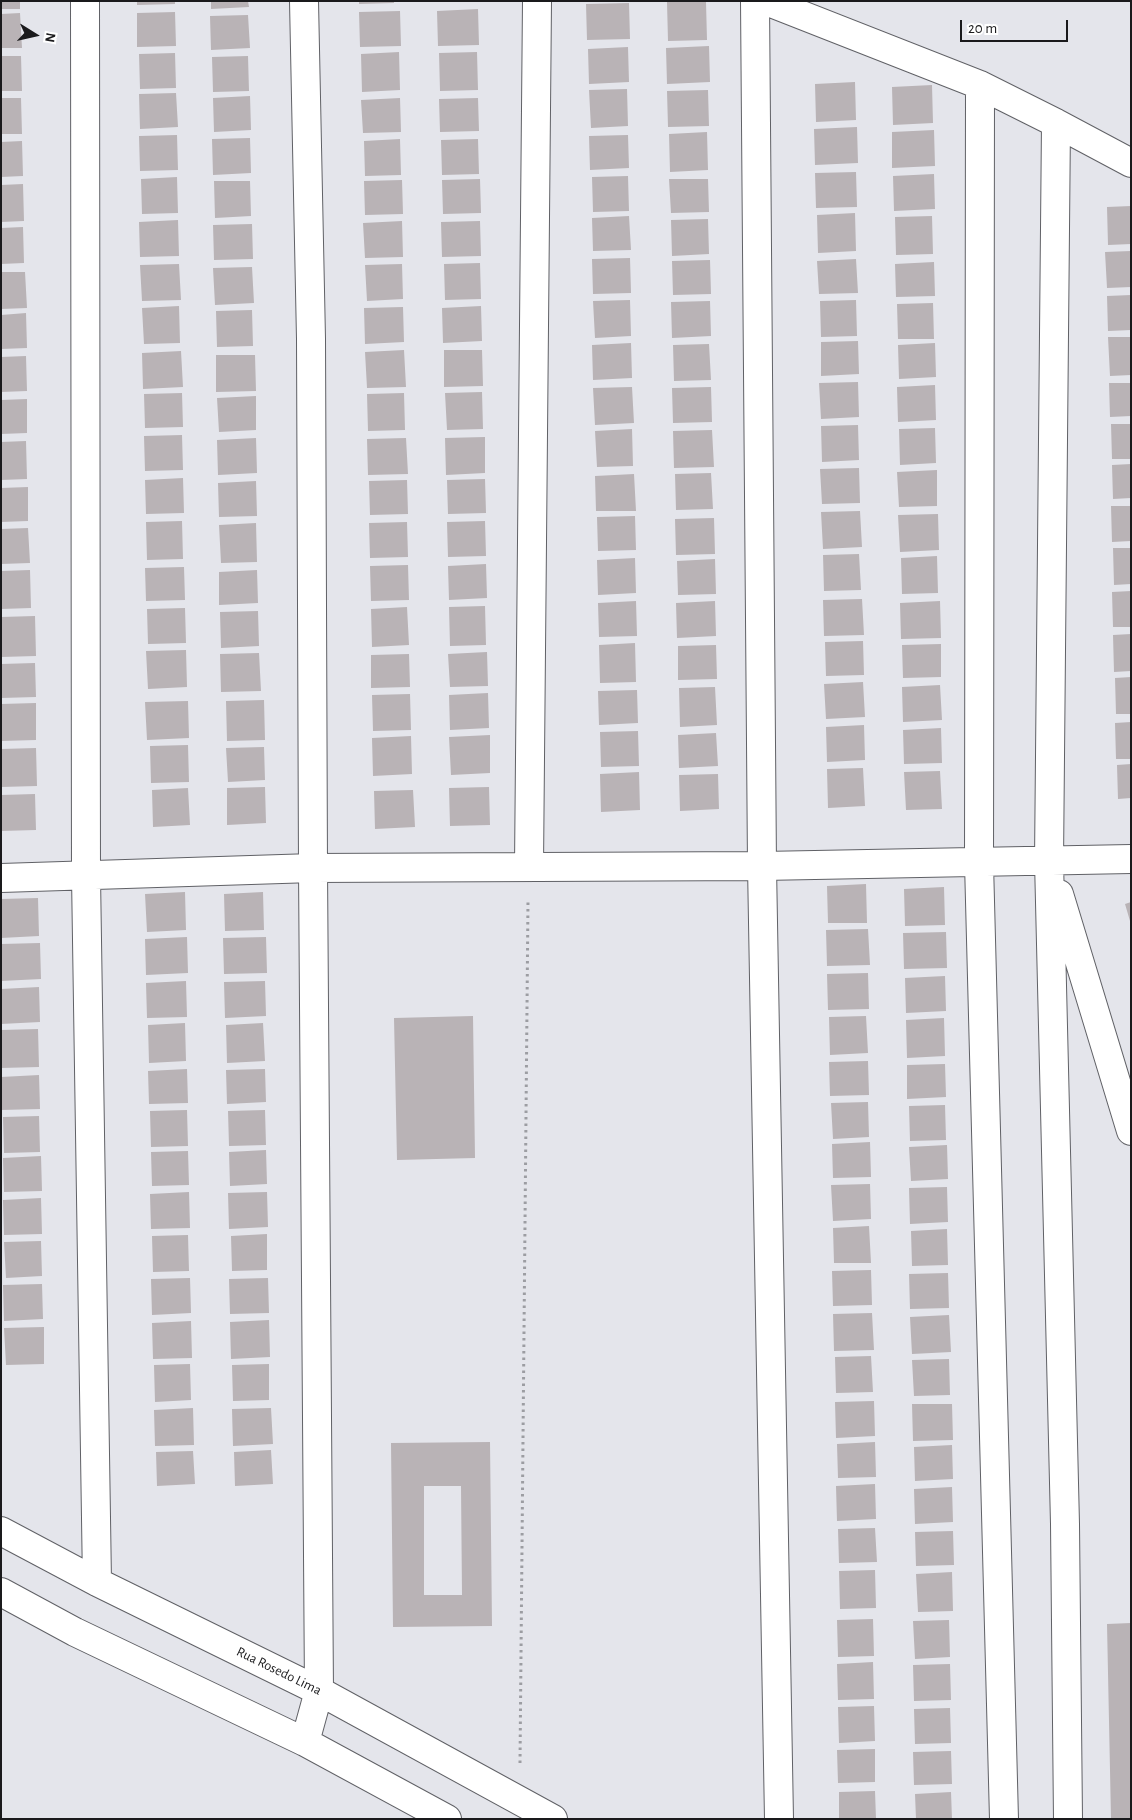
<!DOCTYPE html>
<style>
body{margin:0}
#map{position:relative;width:1132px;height:1820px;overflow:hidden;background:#e4e5eb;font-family:"Alegreya Sans",sans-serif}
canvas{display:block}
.frame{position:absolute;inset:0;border:2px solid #1a1a1c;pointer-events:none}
.north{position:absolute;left:10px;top:10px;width:50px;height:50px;-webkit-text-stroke:4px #fff;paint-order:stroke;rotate:100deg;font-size:14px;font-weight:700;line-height:20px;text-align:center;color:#1a1a1c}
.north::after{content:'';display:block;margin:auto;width:18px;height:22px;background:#1a1a1c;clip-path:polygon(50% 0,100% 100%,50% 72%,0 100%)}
.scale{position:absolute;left:960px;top:20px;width:108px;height:22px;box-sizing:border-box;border:2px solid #1a1a1c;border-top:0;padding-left:6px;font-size:15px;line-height:18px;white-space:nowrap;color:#1a1a1c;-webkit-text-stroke:4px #fff;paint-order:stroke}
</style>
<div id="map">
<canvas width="1132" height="1820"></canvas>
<div class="frame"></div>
<div class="north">N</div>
<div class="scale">20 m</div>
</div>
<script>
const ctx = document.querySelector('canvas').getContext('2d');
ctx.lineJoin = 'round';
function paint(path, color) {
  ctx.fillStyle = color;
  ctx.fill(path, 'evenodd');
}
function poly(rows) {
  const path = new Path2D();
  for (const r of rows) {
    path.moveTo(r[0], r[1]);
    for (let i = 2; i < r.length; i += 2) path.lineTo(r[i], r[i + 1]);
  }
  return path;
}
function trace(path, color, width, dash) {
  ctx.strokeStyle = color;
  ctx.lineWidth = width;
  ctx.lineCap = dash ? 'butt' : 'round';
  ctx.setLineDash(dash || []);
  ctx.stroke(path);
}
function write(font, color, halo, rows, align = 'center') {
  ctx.font = font + ' "Alegreya Sans",sans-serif';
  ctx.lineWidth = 4;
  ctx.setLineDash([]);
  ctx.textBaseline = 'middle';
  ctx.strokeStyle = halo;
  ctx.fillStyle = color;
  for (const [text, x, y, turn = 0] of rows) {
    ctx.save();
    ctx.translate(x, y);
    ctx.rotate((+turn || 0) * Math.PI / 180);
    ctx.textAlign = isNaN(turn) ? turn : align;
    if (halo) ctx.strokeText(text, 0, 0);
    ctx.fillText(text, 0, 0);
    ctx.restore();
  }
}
const building = poly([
 [1,1,20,1,20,9,1,9],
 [137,1,175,1,175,4,137,5],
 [211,1,248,1,249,7,211,9],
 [359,1,394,1,394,3,359,4],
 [667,2,706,2,707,40,668,41],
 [629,3,630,39,587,40,586,4],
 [478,9,479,45,438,46,437,11],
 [400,11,401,46,360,47,359,12],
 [175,12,176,46,137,47,137,13],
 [20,13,22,48,1,48,1,14],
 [248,15,250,48,211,50,210,16],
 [709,46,710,82,667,84,666,48],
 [628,47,629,82,589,84,588,49],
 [399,52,400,90,362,92,361,54],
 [477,52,478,90,440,91,439,53],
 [175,53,176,88,140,89,139,54],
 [1,56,21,56,22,91,1,91],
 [248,56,249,91,213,92,212,57],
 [855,82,856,120,816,122,815,84],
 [932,85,933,123,893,125,892,87],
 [627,89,628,126,591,128,589,90],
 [708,90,709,126,668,127,667,91],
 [176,93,178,127,140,129,139,94],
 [250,96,251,130,214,132,213,98],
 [1,98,21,98,22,134,1,134],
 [400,98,401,132,363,133,361,100],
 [478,98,479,131,440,132,439,99],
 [857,127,858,163,815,165,814,129],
 [934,130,935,166,892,168,892,132],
 [707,132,708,170,670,172,669,134],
 [177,135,178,170,140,171,139,136],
 [628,135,629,168,590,170,589,136],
 [250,138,251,173,213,175,212,139],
 [400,139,401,175,365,176,364,141],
 [478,139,479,174,442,175,441,140],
 [22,141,23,176,1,177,1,142],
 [856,172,857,207,816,208,815,173],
 [934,174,935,209,894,211,893,176],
 [628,176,629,211,593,212,592,177],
 [177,177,178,213,142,214,141,179],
 [480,179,481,213,443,214,442,180],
 [669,179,708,179,709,212,671,213],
 [402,180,403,214,365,215,364,181],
 [214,181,250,181,251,216,215,218],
 [23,184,24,221,1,222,1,185],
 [1131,206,1131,244,1108,245,1107,207],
 [855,213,856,251,818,253,817,215],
 [629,216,631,250,593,251,592,218],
 [932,216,933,254,896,255,895,217],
 [708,219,709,254,672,256,671,220],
 [178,220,179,256,140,257,139,222],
 [402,221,403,257,365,258,363,223],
 [480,221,481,256,442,257,441,222],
 [252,224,253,259,214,260,213,225],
 [23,227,24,263,1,264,1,228],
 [1131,251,1131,287,1107,288,1105,252],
 [630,258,631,293,593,294,592,259],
 [856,259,858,293,819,294,817,261],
 [710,260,711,294,673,295,672,261],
 [934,262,935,296,896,297,895,264],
 [480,263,481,299,445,300,444,264],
 [179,264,181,300,142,301,140,265],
 [402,264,403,299,367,301,365,265],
 [252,267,254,303,215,305,213,268],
 [1,272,25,272,27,308,1,309],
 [1131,295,1131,330,1108,331,1107,296],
 [630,300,631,336,595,338,593,301],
 [856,300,857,336,821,337,820,301],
 [710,301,711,336,672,338,671,302],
 [933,303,934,339,898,339,897,304],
 [179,306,180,343,144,344,142,308],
 [481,306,482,341,443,343,442,308],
 [403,307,404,342,365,344,364,308],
 [252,310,253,346,217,347,216,311],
 [26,313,27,348,1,349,1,315],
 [1108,337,1131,337,1131,375,1110,376],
 [858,341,859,374,821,376,821,342],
 [631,343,632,378,593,380,592,345],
 [935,343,936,377,899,379,898,345],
 [709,344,711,380,674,381,673,345],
 [404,350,406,387,367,388,365,352],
 [444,350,482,350,483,386,444,387],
 [181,351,183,387,143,389,142,353],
 [216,355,255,355,256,391,216,392],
 [26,356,27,391,1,392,1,357],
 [858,382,859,417,821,419,819,383],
 [1109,383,1131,383,1131,416,1110,417],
 [935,385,936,420,898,422,897,387],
 [632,387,634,423,595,425,593,388],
 [711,387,712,422,673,423,672,388],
 [482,392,483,429,447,430,445,393],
 [182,393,183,427,145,428,144,394],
 [404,393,405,430,368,431,367,394],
 [256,396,256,430,219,432,217,398],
 [27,399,27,433,1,434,1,400],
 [1111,424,1131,424,1131,459,1112,459],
 [858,425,859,460,822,462,821,426],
 [935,428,936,463,900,465,899,429],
 [632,429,633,466,597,467,595,431],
 [712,430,714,467,674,468,673,431],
 [182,435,183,470,145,471,144,436],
 [485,437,485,473,446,475,445,438],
 [256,438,257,473,218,475,217,440],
 [406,438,408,474,368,475,367,439],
 [26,441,27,479,1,480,1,442],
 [1131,464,1131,498,1113,499,1112,465],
 [859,468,860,503,822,504,820,469],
 [937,470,937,506,899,507,897,472],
 [711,473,713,509,676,510,675,474],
 [634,474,636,511,596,511,595,476],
 [183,478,184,513,146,514,145,480],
 [485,479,486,513,448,514,447,480],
 [407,480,408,514,370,515,369,481],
 [256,481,257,516,219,517,218,483],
 [28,487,28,521,1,522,1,488],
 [1111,506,1131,506,1131,541,1112,542],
 [860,511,862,547,823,549,821,512],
 [938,514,939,550,900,552,898,515],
 [635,516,636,550,598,551,597,517],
 [714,518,715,554,676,555,675,519],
 [182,521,183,559,147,560,146,522],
 [485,521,486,556,448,557,447,522],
 [407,522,408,557,370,558,369,523],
 [256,523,257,562,221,563,219,525],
 [28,528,30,563,1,564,1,529],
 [1113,548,1131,548,1131,584,1114,585],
 [859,554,861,590,824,591,823,555],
 [937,556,938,593,902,594,901,558],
 [635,558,636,593,598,595,597,560],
 [715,559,716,594,678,595,677,561],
 [486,564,487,598,449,600,448,566],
 [408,565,409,600,371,601,370,566],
 [184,567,185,600,146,601,145,568],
 [30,570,31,608,1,609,1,571],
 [257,570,258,603,219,605,219,572],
 [1131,591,1131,627,1113,627,1112,592],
 [862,599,864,635,824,636,823,600],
 [636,601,637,636,599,637,598,603],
 [715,601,716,636,677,638,676,603],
 [940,601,941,638,901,639,900,603],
 [485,606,486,645,450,646,449,607],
 [407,607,409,645,372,647,371,609],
 [185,608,186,643,148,644,147,609],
 [258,611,259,646,221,648,220,612],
 [35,616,36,656,1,657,1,617],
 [1131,634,1131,671,1114,672,1113,635],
 [863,641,864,675,826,676,825,642],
 [635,643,636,682,600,683,599,645],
 [941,644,941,677,903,678,902,645],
 [716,645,717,679,678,680,678,646],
 [186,650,187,687,148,689,146,651],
 [487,652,488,686,450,687,448,654],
 [259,653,261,691,221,692,220,654],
 [409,654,410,687,371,688,371,655],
 [35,663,36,697,1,698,1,664],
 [1131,677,1131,714,1116,714,1115,678],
 [863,682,865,717,826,719,824,684],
 [940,685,942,720,903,722,902,687],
 [715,687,717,725,680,727,679,688],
 [637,690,638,723,599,725,598,691],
 [488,693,489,728,450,730,449,695],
 [410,694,411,730,373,731,372,695],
 [264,700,265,740,227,741,226,701],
 [188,701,189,738,147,740,145,702],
 [36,703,36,740,1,741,1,704],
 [1131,722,1131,759,1116,759,1115,723],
 [864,725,865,760,827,762,826,727],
 [941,728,942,763,904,764,903,730],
 [638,731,639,766,601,767,600,732],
 [716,733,718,766,679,768,678,735],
 [490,735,490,773,451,775,449,737],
 [411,736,412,774,373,776,372,738],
 [188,745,189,782,151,783,150,746],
 [264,747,265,780,228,782,226,748],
 [36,748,37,786,1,787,1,749],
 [1131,764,1131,798,1118,799,1117,765],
 [863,768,865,806,828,808,827,769],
 [940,771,942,809,906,810,904,772],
 [639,772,640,810,601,812,600,774],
 [718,774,719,809,680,811,679,775],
 [265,787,266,823,227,825,227,788],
 [489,787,490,825,450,826,449,788],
 [188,788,190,825,153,827,152,790],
 [413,790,415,827,375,829,374,791],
 [35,794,36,830,1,831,1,795],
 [866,884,867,923,828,923,827,886],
 [944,887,945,925,905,926,904,889],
 [185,892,186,930,147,932,145,894],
 [263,892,264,930,225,931,224,894],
 [38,898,39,936,1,938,1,899],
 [1131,902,1131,921,1130,921,1125,904],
 [868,929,870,965,827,966,826,930],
 [946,932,947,968,904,969,903,933],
 [187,937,188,973,146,975,145,939],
 [266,937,267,973,224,974,223,938],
 [40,943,41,979,1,981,1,944],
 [868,973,869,1009,828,1010,827,974],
 [945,976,946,1011,906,1013,905,978],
 [186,981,187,1017,147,1018,146,983],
 [265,981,266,1016,225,1018,224,982],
 [39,987,40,1022,1,1024,1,989],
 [473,1016,475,1158,397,1160,394,1018],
 [866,1016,868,1053,830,1055,829,1017],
 [944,1018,945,1056,907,1058,906,1020],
 [185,1023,186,1061,149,1063,148,1025],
 [263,1023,265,1061,227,1063,226,1025],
 [38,1029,39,1067,1,1068,1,1030],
 [868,1061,869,1095,830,1096,829,1062],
 [945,1064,946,1097,907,1099,907,1065],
 [187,1069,188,1103,149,1104,148,1071],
 [265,1069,266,1102,227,1104,226,1070],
 [39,1075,40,1109,1,1110,1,1077],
 [868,1102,869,1137,833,1139,831,1103],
 [945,1105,946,1140,910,1141,909,1106],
 [187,1110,188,1146,151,1147,150,1111],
 [265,1110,266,1145,229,1146,228,1111],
 [39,1116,40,1152,4,1153,3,1117],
 [870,1142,871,1177,833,1178,832,1144],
 [947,1145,948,1179,911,1181,909,1147],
 [266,1150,267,1184,230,1186,229,1152],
 [188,1151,189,1185,152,1186,151,1152],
 [41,1156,42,1191,4,1192,3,1158],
 [870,1184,871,1219,833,1221,831,1185],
 [947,1187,948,1222,910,1224,909,1188],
 [189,1192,190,1228,151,1229,150,1194],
 [267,1192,268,1227,229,1229,228,1193],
 [41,1198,42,1234,4,1235,3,1200],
 [869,1226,871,1263,834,1263,833,1228],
 [947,1229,948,1265,912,1266,911,1231],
 [267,1234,267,1270,232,1271,231,1236],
 [188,1235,189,1271,153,1272,152,1236],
 [41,1241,42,1276,6,1278,4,1242],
 [871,1270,872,1305,833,1306,832,1271],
 [948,1273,949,1308,910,1309,909,1274],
 [190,1278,191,1313,152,1315,151,1279],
 [268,1278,269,1313,230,1314,229,1279],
 [42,1284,43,1319,4,1321,3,1285],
 [872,1313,874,1350,834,1351,833,1314],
 [949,1315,951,1352,912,1354,910,1317],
 [269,1320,270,1357,231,1359,230,1322],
 [191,1321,192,1358,153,1359,152,1323],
 [44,1327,44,1364,6,1365,4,1328],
 [871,1356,873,1392,836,1393,835,1357],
 [949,1359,950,1395,914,1396,912,1360],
 [190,1364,191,1400,155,1402,154,1365],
 [269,1364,269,1400,233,1401,232,1365],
 [874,1401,875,1436,836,1438,835,1402],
 [912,1404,952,1404,953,1440,913,1441],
 [193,1408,194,1445,155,1446,154,1410],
 [271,1408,273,1444,233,1446,232,1409],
 [490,1442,492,1626,393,1627,391,1443],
 [424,1486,461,1486,462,1595,424,1595],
 [875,1442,876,1477,838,1478,837,1444],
 [952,1445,953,1479,915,1481,914,1447],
 [271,1450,273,1484,235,1486,234,1452],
 [193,1451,195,1484,157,1486,156,1452],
 [875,1484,876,1519,837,1521,836,1486],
 [952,1487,953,1522,915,1524,914,1489],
 [875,1528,877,1562,839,1563,838,1529],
 [953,1531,954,1565,916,1566,915,1532],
 [875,1570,876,1608,840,1609,839,1571],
 [952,1572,953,1611,918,1612,916,1574],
 [873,1619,874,1656,838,1657,837,1620],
 [949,1620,950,1657,915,1659,913,1621],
 [1131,1623,1131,1819,1111,1819,1107,1624],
 [873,1662,874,1699,838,1700,837,1664],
 [950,1664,951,1700,914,1701,913,1665],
 [874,1706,875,1741,839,1743,838,1707],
 [950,1708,951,1743,915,1744,914,1709],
 [875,1749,875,1782,838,1783,837,1750],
 [951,1751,952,1784,914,1785,913,1752],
 [875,1791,876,1819,839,1819,839,1792],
 [951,1792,952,1819,916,1819,915,1794]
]);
const path = poly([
 [520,1763,528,900]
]);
const minor = poly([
 [85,1,86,876,97,1582],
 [304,1,311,339,313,868,319,1691,305,1742],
 [755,1,762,866,779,1819],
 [766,1,980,85,1056,123,1131,163],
 [980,85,979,863,1004,1819],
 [1056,123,1049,861,1065,1524,1068,1819],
 [529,866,537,1],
 [1,878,313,868,762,866,1131,859],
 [1059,894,1131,1131],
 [1,1531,97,1582,319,1691,553,1819],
 [1,1592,75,1632,305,1742,447,1819]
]);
const streetNames = [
 ["Rua Rosedo Lima",279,1671,26]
];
paint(building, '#b9b3b6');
trace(minor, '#606166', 30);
trace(path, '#9c9da2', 3, [2.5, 4]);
trace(minor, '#fff', 28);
write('14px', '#1a1a1c', '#fff', streetNames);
</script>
